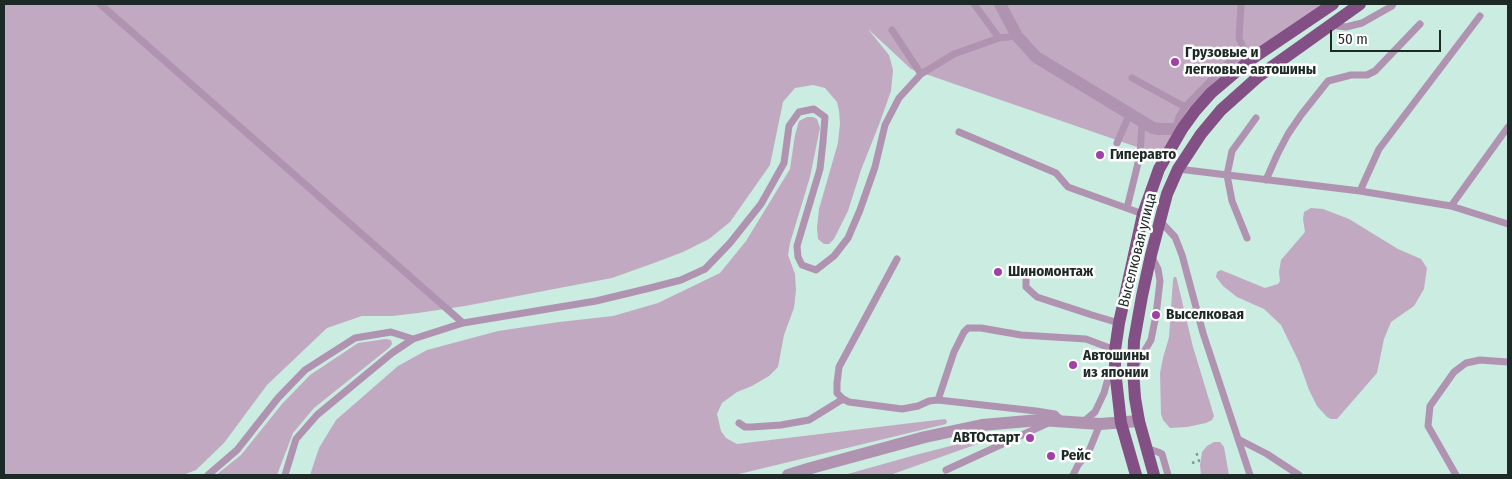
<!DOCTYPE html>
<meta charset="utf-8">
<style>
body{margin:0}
#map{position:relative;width:1512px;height:479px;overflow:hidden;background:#cbece0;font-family:"Fira Sans Condensed",sans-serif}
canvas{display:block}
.frame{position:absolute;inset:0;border:5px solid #1d2925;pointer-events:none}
.scale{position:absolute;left:1330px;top:30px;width:111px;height:22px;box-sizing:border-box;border:2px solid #1d2925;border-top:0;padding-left:6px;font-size:15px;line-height:18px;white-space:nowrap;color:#1d2925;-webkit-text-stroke:4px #fff;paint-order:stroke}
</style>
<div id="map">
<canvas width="1512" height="479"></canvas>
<div class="frame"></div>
<div class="scale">50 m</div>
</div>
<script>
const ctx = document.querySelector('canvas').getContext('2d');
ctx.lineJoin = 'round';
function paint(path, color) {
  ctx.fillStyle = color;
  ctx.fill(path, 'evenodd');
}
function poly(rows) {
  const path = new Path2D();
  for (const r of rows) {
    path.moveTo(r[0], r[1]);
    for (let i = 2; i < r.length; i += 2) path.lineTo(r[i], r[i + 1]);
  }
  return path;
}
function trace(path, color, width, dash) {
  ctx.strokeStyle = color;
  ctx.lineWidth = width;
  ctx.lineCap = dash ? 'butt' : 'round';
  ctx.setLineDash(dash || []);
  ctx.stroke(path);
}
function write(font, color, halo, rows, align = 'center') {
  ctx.font = font + ' "Fira Sans Condensed",sans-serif';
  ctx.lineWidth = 5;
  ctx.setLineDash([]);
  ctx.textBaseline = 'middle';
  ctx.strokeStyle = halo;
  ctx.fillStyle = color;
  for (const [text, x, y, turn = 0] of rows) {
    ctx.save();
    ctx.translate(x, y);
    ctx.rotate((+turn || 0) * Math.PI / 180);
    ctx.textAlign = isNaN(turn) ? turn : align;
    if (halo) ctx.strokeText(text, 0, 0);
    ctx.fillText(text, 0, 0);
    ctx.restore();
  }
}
const green = poly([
 [4,4,1326,4,1208,93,1160,155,911,69,868,29,889,55,893,70,891,91,880,122,861,170,848,211,834,239,829,244,824,244,818,239,817,228,819,209,838,143,840,123,839,111,837,102,825,88,813,85,795,88,783,102,770,165,730,222,709,239,683,252,654,263,612,278,465,306,418,313,392,316,362,316,327,328,267,385,224,443,196,470,183,475,4,475],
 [807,117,813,117,817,119,820,128,810,177,790,243,788,255,795,274,796,290,794,308,784,335,778,367,769,376,752,386,737,392,722,403,717,414,721,431,726,438,737,444,945,419,947,421,946,424,735,475,310,475,319,448,336,420,398,366,427,350,498,331,559,322,613,316,658,303,720,273,746,241,790,169,795,135,799,121],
 [1311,208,1323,209,1349,219,1398,249,1421,259,1427,268,1424,289,1414,306,1391,322,1384,339,1377,373,1337,419,1331,419,1327,417,1317,406,1309,390,1299,362,1281,325,1264,309,1237,297,1223,286,1216,277,1217,272,1221,270,1265,288,1278,284,1280,281,1279,272,1281,260,1305,232,1303,219,1304,212],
 [1174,277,1176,277,1177,280,1193,347,1214,416,1212,420,1206,423,1187,427,1170,428,1163,420,1161,414,1160,373,1163,358,1169,337,1173,280],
 [386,339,391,340,392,344,389,348,314,408,293,433,277,475,216,475,241,455,282,404,310,375,358,343],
 [986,437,988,438,986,441,890,475,844,475,919,454],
 [1214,442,1220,442,1224,447,1229,475,1201,475,1200,465,1202,452,1207,446]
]);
const path = poly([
 [1192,463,1199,461,1196,451]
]);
const service = poly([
 [100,4,463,323],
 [974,4,999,38],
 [1241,5,1239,38,1246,55],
 [1330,25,1346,27,1362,23,1392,6,1393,4],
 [892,30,921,74],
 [1132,78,1185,107],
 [1176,128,1179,117,1185,107,1229,62,1244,53],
 [959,132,1056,173,1068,187,1143,214],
 [1117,143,1130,113],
 [1178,169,1360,191,1451,206,1508,224],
 [1266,180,1277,155,1288,134,1301,115,1328,81,1351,75,1367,75,1375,71,1420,24],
 [1360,191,1379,149,1480,16],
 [1451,206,1508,127],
 [1127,208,1140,155,1142,121],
 [1160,221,1175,237,1182,255,1203,333,1250,475],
 [1247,238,1232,201,1227,175,1232,151,1256,118],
 [897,259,839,367,837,383,837,393,843,399,849,402,902,409,918,406,929,401,938,400,1036,411,1055,414,1062,421],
 [1026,280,1026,287,1037,297,1092,315,1119,323],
 [1136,365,1151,340,1156,315,1160,281,1158,269,1152,257],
 [938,400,954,352,964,332,968,328,981,328,1021,335,1086,339,1115,350],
 [739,423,745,427,752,427,781,425,809,420,843,399],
 [1082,423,1095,412,1104,393,1109,375,1115,370],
 [1238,439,1267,454,1299,475],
 [1146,448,1158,452,1162,454,1168,475],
 [946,470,1048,423],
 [208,475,237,450,278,398,305,370,355,338,391,332,413,339],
 [285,475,296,439,317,415,392,353,413,339,463,323,596,301,650,288,681,280,705,269,730,243,761,204,784,163,789,126,799,112,814,109,825,117,823,142,820,169,797,246,798,257,802,265,816,270,834,256,848,238,860,210,875,167,885,125,899,98,921,74,954,54,999,38,1017,36],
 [1073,475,1078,465,1089,451,1100,424],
 [1456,475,1428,426,1430,406,1454,372,1466,363,1480,360,1508,362]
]);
const minor = poly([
 [1000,4,1017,36,1036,57,1153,128,1159,129,1182,129]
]);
const tertiary = poly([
 [788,475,811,468,925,437,982,425,1040,420,1100,424,1139,421]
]);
const primary = poly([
 [1136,475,1121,423,1115,370,1115,350,1119,323,1143,214,1159,169,1182,129,1195,111,1211,93,1250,60,1333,4],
 [1154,475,1139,421,1135,398,1133,369,1134,341,1142,296,1151,255,1167,194,1178,169,1201,134,1221,110,1259,76,1360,4]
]);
const markers = [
 [1175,62,5,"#a140a7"],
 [1100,155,5,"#a140a7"],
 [998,272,5,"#a140a7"],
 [1156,315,5,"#a140a7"],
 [1073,365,5,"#a140a7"],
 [1030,438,5,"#a140a7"],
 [1051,456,5,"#a140a7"]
];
const poiNames = [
 ["Грузовые и",1185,53],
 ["легковые автошины",1185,70],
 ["Гиперавто",1110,155],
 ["Шиномонтаж",1008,272],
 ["Выселковая",1166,315],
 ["Автошины",1083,356],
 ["из японии",1083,373],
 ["АВТОстарт",1020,438,"right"],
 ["Рейс",1061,456]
];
const streetNames = [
 ["Выселковая улица",1138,250,-76]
];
paint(green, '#c2a9c2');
trace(path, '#819990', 2.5, [2.5, 4]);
trace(service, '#b093b1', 7);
trace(minor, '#b093b1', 12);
trace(tertiary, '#b093b1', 12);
trace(primary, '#825084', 12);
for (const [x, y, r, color] of markers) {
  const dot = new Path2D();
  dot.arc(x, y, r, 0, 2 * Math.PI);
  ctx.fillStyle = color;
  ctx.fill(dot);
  trace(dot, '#fff', 2);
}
write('bold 15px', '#1d2925', '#fff', poiNames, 'left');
write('15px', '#1d2925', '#fff', streetNames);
</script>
